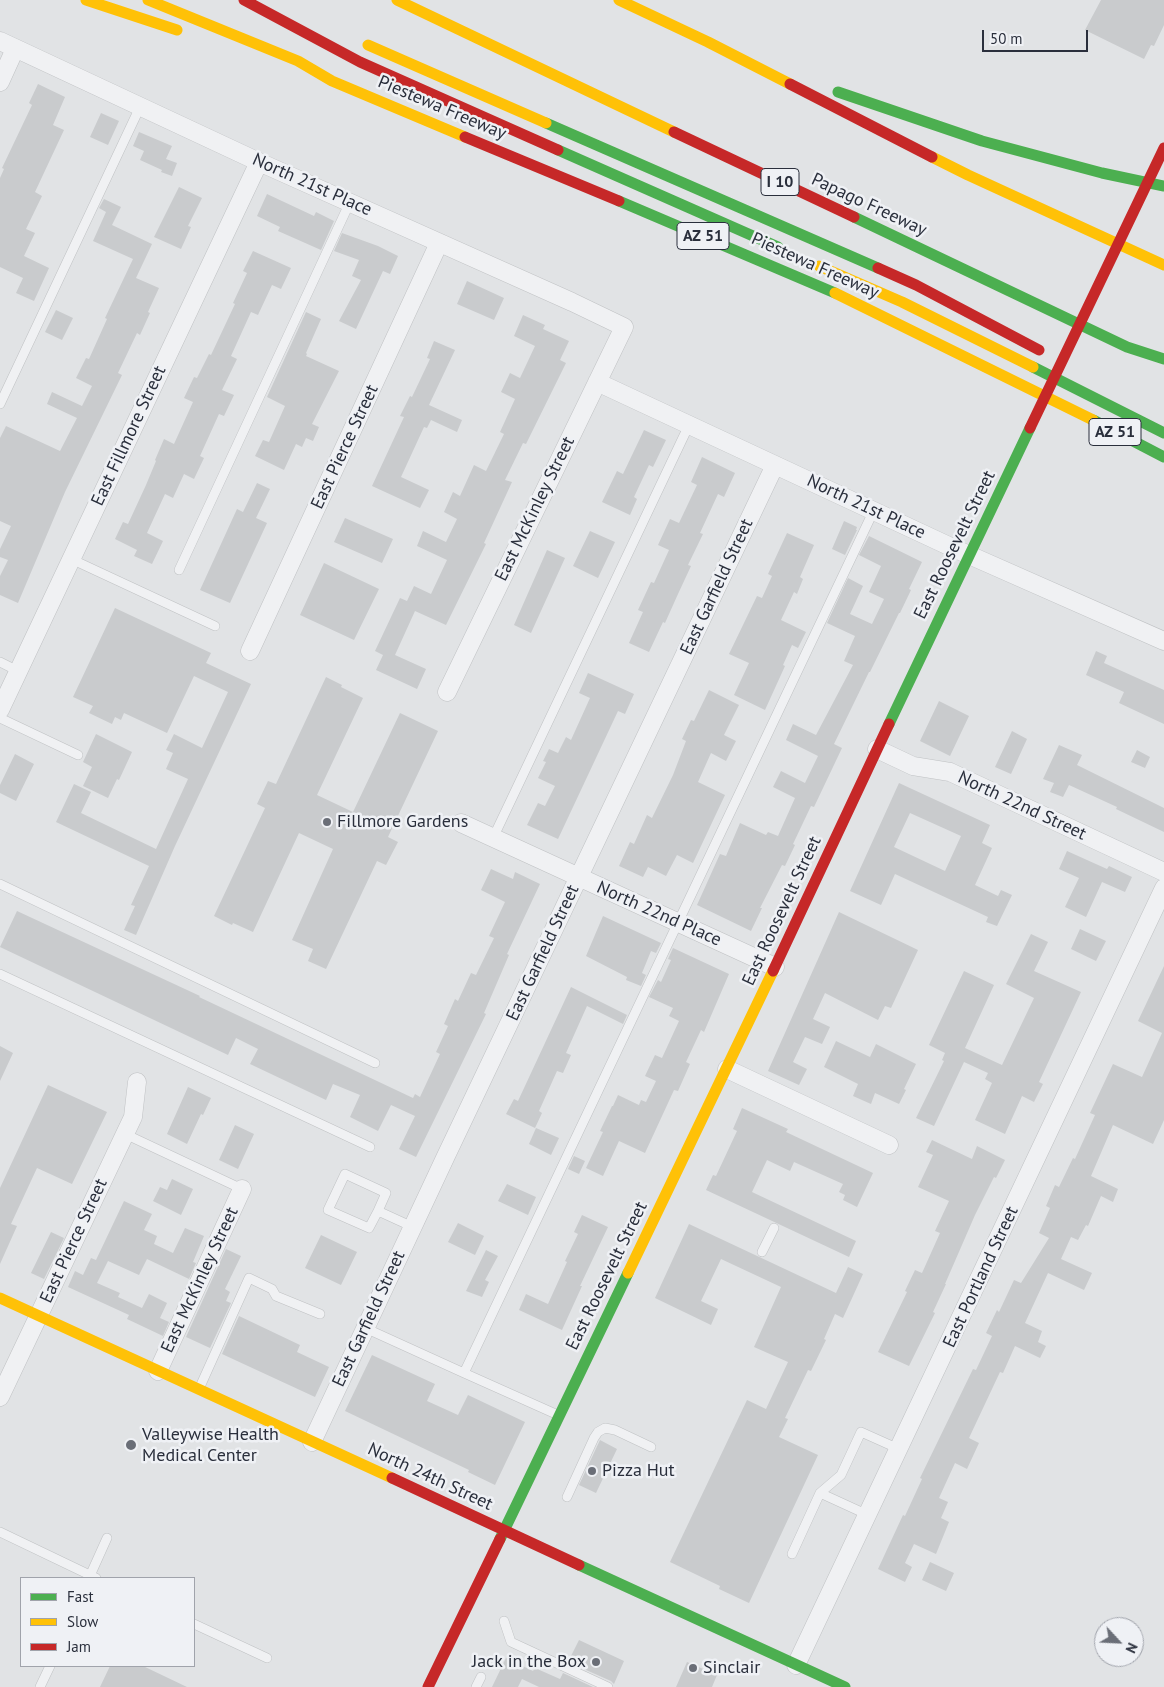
<!DOCTYPE html>
<style>
body{margin:0}
#map{position:relative;width:1164px;height:1687px;overflow:hidden;background:#e1e3e5;font-family:"PT Sans",sans-serif}
canvas{display:block}
.legend{position:absolute;left:20px;top:1577px;width:175px;height:90px;box-sizing:border-box;background:#eff1f5;border:1px solid #a0a3ab;margin:0;padding:6px 9px;list-style:none;font-size:15px;color:#2a2f3c}
.legend li{display:flex;align-items:center;gap:10px;height:25px}
.legend b{width:25px;border:1px solid #a0a3ab}
.north{position:absolute;left:1094px;top:1617px;width:50px;height:50px;box-sizing:border-box;background:#eff1f5;border:1px solid #a0a3ab;border-radius:50%;rotate:115deg;font-size:14px;font-weight:700;line-height:20px;text-align:center;color:#2a2f3c}
.north::after{content:'';display:block;margin:auto;width:18px;height:22px;background:#6a6e77;clip-path:polygon(50% 0,100% 100%,50% 72%,0 100%)}
.scale{position:absolute;left:982px;top:30px;width:106px;height:22px;box-sizing:border-box;border:2px solid #2a2f3c;border-top:0;padding-left:6px;font-size:15px;line-height:18px;white-space:nowrap;color:#2a2f3c;-webkit-text-stroke:4px #eff1f5;paint-order:stroke}
</style>
<div id="map">
<canvas width="1164" height="1687"></canvas>
<ul class="legend">
<li><b style="height:6px;background:#4caf50"></b>Fast</li>
<li><b style="height:6px;background:#ffc107"></b>Slow</li>
<li><b style="height:6px;background:#c62828"></b>Jam</li>
</ul>
<div class="north">N</div>
<div class="scale">50 m</div>
</div>
<script>
const ctx = document.querySelector('canvas').getContext('2d');
ctx.lineJoin = 'round';
function paint(path, color) {
  ctx.fillStyle = color;
  ctx.fill(path, 'evenodd');
}
function poly(rows) {
  const path = new Path2D();
  for (const r of rows) {
    path.moveTo(r[0], r[1]);
    for (let i = 2; i < r.length; i += 2) path.lineTo(r[i], r[i + 1]);
  }
  return path;
}
function trace(path, color, width, dash) {
  ctx.strokeStyle = color;
  ctx.lineWidth = width;
  ctx.lineCap = dash ? 'butt' : 'round';
  ctx.setLineDash(dash || []);
  ctx.stroke(path);
}
function write(font, color, halo, rows, align = 'center') {
  ctx.font = font + ' "PT Sans",sans-serif';
  ctx.lineWidth = 5;
  ctx.setLineDash([]);
  ctx.textBaseline = 'middle';
  ctx.strokeStyle = halo;
  ctx.fillStyle = color;
  for (const [text, x, y, turn = 0] of rows) {
    ctx.save();
    ctx.translate(x, y);
    ctx.rotate((+turn || 0) * Math.PI / 180);
    ctx.textAlign = isNaN(turn) ? turn : align;
    if (halo) ctx.strokeText(text, 0, 0);
    ctx.fillText(text, 0, 0);
    ctx.restore();
  }
}
const building = poly([
 [1101,0,1164,0,1164,25,1154,46,1151,45,1144,59,1085,30],
 [38,84,65,97,53,125,64,130,35,192,42,196,26,229,35,233,24,256,49,268,34,301,16,293,23,278,0,267,0,178,4,169,2,168,32,105,29,103],
 [101,113,119,121,108,145,90,137],
 [139,132,172,146,166,159,177,163,172,176,161,172,162,170,140,160,144,151,133,146],
 [179,187,202,198,188,226,191,227,181,249,154,237],
 [267,194,314,216,316,212,334,221,321,250,278,231,280,227,257,216],
 [104,199,121,207,112,225,152,244,136,278,159,288,148,312,150,313,140,335,137,333,118,373,122,375,65,492,18,603,0,595,0,576,8,560,0,557,0,549,11,526,0,521,0,438,6,426,60,451,77,418,47,404,52,392,82,406,92,386,76,378,86,358,89,359,107,319,105,318,133,259,93,241,106,212,99,208],
 [342,233,378,246,398,256,390,274,383,271,356,329,339,321,361,280,352,276,359,260,334,251],
 [253,251,291,268,281,289,272,285,258,315,251,312,231,356,237,359,222,390,234,395,224,416,219,414,200,456,204,458,194,479,184,474,173,498,165,494,147,533,163,541,152,564,134,556,137,550,115,539,123,522,128,524,146,485,156,461,155,460,164,439,174,444,193,402,184,398,194,377,197,378,209,354,211,355,235,304,233,303,247,273,243,271],
 [467,281,504,298,494,320,457,304],
 [56,310,73,318,62,340,45,332],
 [306,312,321,319,306,353,307,354,306,356,339,371,312,424,319,427,313,441,306,438,302,447,296,444,284,470,255,456,263,440,269,442,285,406,267,397],
 [523,315,545,325,543,329,569,341,560,360,566,363,526,444,523,443,505,480,512,482,484,543,486,544,446,625,415,611,395,655,426,669,417,689,376,670,383,655,375,651,400,598,407,601,414,586,431,594,447,560,417,546,423,531,446,542,457,519,444,512,453,492,460,496,474,465,486,471,504,434,500,432,515,399,501,392,510,373,520,378,535,346,514,336],
 [434,341,455,350,429,405,462,420,457,432,431,420,427,428,424,427,401,477,429,490,420,508,372,486,404,417,400,416,410,396,412,397,430,359,427,358],
 [644,430,666,440,653,467,649,465,634,497,637,499,630,515,602,502,617,471,623,474],
 [702,457,735,473,724,497,718,494,700,533,703,534,688,565,691,566,678,594,665,623,663,622,649,652,629,643,643,612,638,610,651,582,654,583,669,550,658,545,670,519,679,523,697,485,691,482],
 [257,483,270,489,256,518,267,523,230,603,200,590,237,509,243,512],
 [345,518,393,539,382,563,334,542],
 [844,521,857,527,856,530,857,530,845,555,832,549],
 [590,531,615,542,598,578,573,566],
 [787,533,814,545,800,577,803,579,797,594,794,592,781,620,806,632,798,648,792,645,783,665,785,666,765,710,734,695,749,663,729,654,757,596,762,598,772,576,768,574],
 [869,536,922,562,909,589,911,590,900,613,899,613,870,672,869,672,834,744,842,748,814,807,811,806,793,844,795,845,785,866,782,865,760,908,762,908,751,931,697,905,720,854,726,856,740,823,766,835,768,832,778,836,795,798,773,787,781,771,805,783,818,756,786,740,793,724,816,735,853,665,844,661,855,636,827,623,848,578,863,586,850,614,872,624,884,599,869,592,881,566,859,555],
 [547,550,565,558,531,633,514,625],
 [324,563,379,589,354,640,300,615],
 [115,608,211,653,206,663,251,684,175,846,136,935,124,930,135,906,131,905,149,866,56,822,74,784,91,792,81,813,156,849,188,779,166,769,173,753,166,750,174,734,202,748,228,692,194,676,167,733,124,713,121,720,115,717,112,724,89,713,93,706,73,697],
 [1096,651,1107,656,1104,663,1164,690,1164,724,1119,703,1124,692,1086,675],
 [588,673,634,694,625,714,618,711,558,839,527,825,538,803,545,806,555,786,538,778,546,762,543,761,549,749,558,753,566,737,571,740,590,698,579,693],
 [326,677,342,685,341,687,363,698,317,795,353,812,400,713,438,731,388,837,398,842,386,865,377,861,326,969,308,961,313,949,292,940,333,849,299,833,253,932,233,923,232,925,214,916,265,808,257,804,268,781,276,784],
 [709,690,739,705,724,735,736,741,726,761,711,753,698,782,725,795,693,863,677,855,666,876,648,867,643,877,619,866,630,842,634,844,647,815,652,818,673,775,686,741,682,739,691,720,694,721],
 [939,701,969,716,950,756,920,741],
 [1012,731,1027,739,1011,774,995,767],
 [96,734,132,752,119,780,117,779,108,798,83,786,92,767,83,762],
 [1059,745,1082,755,1077,765,1164,808,1164,832,1116,809,1117,807,1069,785,1063,797,1050,792,1054,783,1043,779],
 [1137,750,1150,757,1145,768,1131,762],
 [15,754,34,764,16,801,0,793,0,785],
 [899,783,990,825,982,843,992,848,975,885,998,896,1001,890,1012,895,997,926,986,922,988,917,895,874,881,905,850,891],
 [910,813,961,836,945,871,894,847],
 [1067,851,1107,869,1109,866,1132,877,1125,892,1102,882,1086,917,1065,907,1079,878,1059,869],
 [491,869,513,879,515,872,540,884,507,954,509,955,484,1013,486,1014,416,1157,399,1149,415,1116,391,1105,378,1131,350,1117,360,1095,333,1084,326,1100,250,1064,258,1049,236,1038,228,1055,0,947,17,911,200,996,199,997,413,1098,415,1094,420,1097,440,1054,436,1052,448,1026,444,1024,455,999,458,1001,471,973,476,975,494,938,489,936,505,902,481,890],
 [839,912,918,950,891,1008,885,1006,878,1020,825,993,813,1019,830,1027,822,1044,805,1037,793,1062,807,1069,799,1085,768,1071],
 [603,916,661,943,656,953,651,951,642,973,646,975,641,986,626,980,627,977,586,956],
 [1080,929,1106,941,1096,961,1071,949],
 [1031,934,1048,942,1034,971,1081,992,1039,1082,1043,1084,1034,1102,1022,1096,1005,1134,975,1120,992,1083,985,1079,988,1073,964,1062,934,1126,916,1118,944,1061,942,1060,945,1053,929,1045,964,971,994,985,965,1048,1002,1065,1034,998,1006,984],
 [673,948,729,974,704,1032,701,1030,686,1062,690,1064,678,1091,674,1090,645,1153,619,1141,603,1176,586,1168,603,1132,600,1131,612,1106,613,1106,618,1095,639,1105,641,1100,646,1102,656,1081,645,1076,655,1055,662,1058,679,1021,669,1016,673,1008,649,997,658,980,661,982,671,960,668,959],
 [1164,966,1164,1120,1153,1144,1113,1125,1091,1176,1118,1189,1113,1202,1101,1196,1088,1226,1086,1225,1078,1240,1071,1237,1061,1259,1092,1273,1084,1290,1048,1273,1025,1323,1042,1331,1038,1342,1046,1346,1040,1358,1015,1346,1003,1373,1000,1372,969,1438,979,1443,967,1469,955,1463,939,1498,948,1502,941,1518,949,1522,936,1554,914,1544,905,1563,912,1567,905,1582,878,1569,903,1515,905,1516,922,1479,920,1478,973,1369,976,1370,992,1336,986,1333,997,1310,999,1312,1014,1280,1021,1283,1049,1238,1039,1233,1050,1208,1046,1206,1055,1185,1059,1187,1073,1158,1075,1159,1095,1115,1090,1113,1113,1064,1142,1077,1162,1033,1138,1021],
 [571,987,627,1015,623,1024,587,1006,566,1053,571,1055,563,1073,557,1071,539,1111,542,1113,535,1128,506,1114,514,1099,518,1101],
 [836,1041,870,1057,876,1044,916,1064,904,1089,906,1090,899,1104,875,1093,871,1104,853,1096,858,1084,824,1067],
 [0,1046,13,1053,0,1081],
 [48,1085,107,1112,72,1184,37,1168,11,1224,17,1226,0,1264,0,1188],
 [188,1087,211,1098,203,1115,201,1114,187,1144,167,1134],
 [742,1108,788,1129,786,1132,873,1173,857,1207,843,1200,845,1195,839,1192,843,1184,794,1162,790,1171,767,1160,752,1192,856,1241,849,1257,706,1190,713,1175,716,1176,737,1131,733,1129],
 [235,1125,254,1134,238,1169,219,1160],
 [536,1128,559,1138,551,1155,529,1144],
 [932,1140,972,1159,977,1146,1005,1160,996,1178,994,1177,975,1215,945,1284,946,1284,933,1312,935,1313,909,1366,878,1352,907,1292,905,1291,915,1270,922,1273,940,1233,935,1231,949,1201,918,1187,933,1155,926,1152],
 [574,1156,585,1161,579,1174,568,1169],
 [172,1179,193,1189,181,1215,153,1201,160,1187,167,1190],
 [507,1184,536,1197,528,1215,498,1201],
 [124,1201,152,1214,144,1230,157,1236,154,1244,173,1253,185,1228,204,1236,193,1262,196,1263,189,1279,147,1259,139,1275,108,1261,97,1283,120,1293,118,1297,142,1308,149,1294,167,1303,160,1318,169,1322,163,1336,127,1319,129,1315,68,1287,75,1271,83,1275,91,1258,96,1260],
 [582,1215,608,1227,580,1286,582,1286,562,1330,519,1310,526,1294,548,1304,567,1262,565,1261,578,1234,574,1232],
 [458,1223,484,1236,475,1255,448,1242],
 [689,1224,836,1293,848,1267,863,1274,843,1318,835,1314,824,1339,826,1340,811,1371,808,1370,785,1418,788,1419,779,1437,818,1455,749,1603,719,1589,720,1586,670,1562,747,1400,766,1409,788,1362,754,1347,781,1287,721,1259,701,1301,718,1309,711,1325,655,1298],
 [51,1232,64,1238,44,1279,31,1273],
 [321,1235,357,1252,341,1285,305,1268],
 [226,1249,241,1256,225,1289,230,1292,226,1301,231,1303,210,1348,186,1337],
 [486,1250,498,1256,485,1280,489,1282,482,1297,466,1291],
 [239,1316,300,1345,297,1352,329,1367,315,1397,222,1354],
 [372,1355,435,1384,427,1401,458,1415,468,1395,525,1422,495,1485,468,1472,469,1470,345,1411],
 [600,1440,617,1449,596,1493,579,1485],
 [930,1562,954,1573,946,1591,922,1580],
 [579,1640,624,1661,614,1684,611,1681,568,1662],
 [506,1658,533,1671,535,1668,560,1679,563,1673,593,1687,539,1687,522,1679,518,1687,492,1687],
 [687,1662,717,1675,712,1687,676,1687],
 [110,1666,143,1666,187,1687,100,1687]
]);
const lane = poly([
 [0,404,140,107],
 [71,559,215,626],
 [179,570,350,202],
 [0,662,18,671],
 [0,718,78,755],
 [493,838,689,425],
 [0,884,375,1063],
 [0,974,370,1147],
 [125,1134,242,1189],
 [378,1211,369,1228,328,1210,345,1174,386,1193,378,1211,413,1227],
 [762,1252,774,1228],
 [365,1328,464,1373],
 [199,1389,249,1278,272,1289,276,1296,320,1314],
 [558,1415,464,1373,874,510],
 [820,1493,841,1475,861,1432,899,1449],
 [567,1497,594,1438,598,1432,605,1428,615,1430,651,1447],
 [0,1532,96,1578],
 [792,1554,820,1493,868,1515],
 [89,1578,107,1538],
 [504,1621,511,1642,608,1687],
 [194,1624,267,1658],
 [40,1687,50,1666],
 [476,1687,481,1677]
]);
const street = poly([
 [0,41,259,162,572,302,624,327,447,692],
 [0,82,15,49],
 [597,382,951,547,1164,641],
 [250,651,439,243],
 [0,710,259,162],
 [877,749,913,766,950,772,1164,872],
 [461,823,775,967],
 [727,1069,889,1145],
 [158,1371,242,1189],
 [0,1397,133,1117,137,1082],
 [312,1442,445,1158,775,465],
 [796,1665,1164,888]
]);
const fast = poly([
 [838,92,982,141,1102,173,1164,186],
 [546,123,878,268],
 [558,150,778,247],
 [619,201,835,293],
 [854,217,1127,347,1164,359],
 [1033,367,1164,433],
 [1093,420,1164,457],
 [889,724,1030,428],
 [500,1539,628,1273],
 [579,1565,845,1687]
]);
const slow = poly([
 [86,0,177,30],
 [148,0,298,61,332,81,465,137],
 [397,0,674,132],
 [619,0,708,42,790,84],
 [368,45,546,123],
 [932,157,968,175,1164,265],
 [819,266,902,302,1033,367],
 [835,293,1093,420],
 [628,1273,773,971],
 [0,1298,392,1478]
]);
const jam = poly([
 [244,0,360,62,558,150],
 [790,84,932,157],
 [674,132,854,217],
 [465,137,619,201],
 [878,268,916,285,1039,350],
 [773,971,889,724],
 [392,1478,579,1565],
 [428,1687,500,1539]
]);
const jamBridge = poly([
 [1030,428,1164,148]
]);
const markers = [
 [327,822,5,"#6a6e77"],
 [131,1445,6,"#6a6e77"],
 [592,1471,5,"#6a6e77"],
 [596,1662,5,"#6a6e77"],
 [693,1668,5,"#6a6e77"]
];
const shields = [
 [780,182,38],
 [703,236,52],
 [1115,432,52]
];
const shieldNames = [
 ["I 10",780,182],
 ["AZ 51",703,236],
 ["AZ 51",1115,432]
];
const streetNames = [
 ["Piestewa Freeway",442,108,23],
 ["North 21st Place",312,185,24],
 ["Papago Freeway",869,205,25],
 ["Piestewa Freeway",815,266,24],
 ["East Fillmore Street",129,436,-65],
 ["East Pierce Street",345,447,-65],
 ["North 21st Place",866,507,25],
 ["East McKinley Street",535,509,-64],
 ["East Roosevelt Street",955,545,-64],
 ["East Garfield Street",717,587,-65],
 ["North 22nd Street",1022,806,25],
 ["East Roosevelt Street",782,911,-65],
 ["North 22nd Place",659,914,24],
 ["East Garfield Street",543,953,-65],
 ["East Pierce Street",74,1241,-65],
 ["East Roosevelt Street",607,1276,-64],
 ["East Portland Street",981,1277,-65],
 ["East McKinley Street",200,1280,-65],
 ["East Garfield Street",369,1319,-65],
 ["North 24th Street",430,1477,25]
];
const poiNames = [
 ["Fillmore Gardens",337,822],
 ["Valleywise Health",142,1435],
 ["Medical Center",142,1456],
 ["Pizza Hut",602,1471],
 ["Jack in the Box",586,1662,"right"],
 ["Sinclair",703,1668]
];
paint(building, '#c9cbcd');
trace(lane, '#bfc1c3', 10);
trace(street, '#bfc1c3', 19);
trace(lane, '#f0f1f3', 9);
trace(street, '#f0f1f3', 18);
trace(fast, '#4caf50', 11);
trace(slow, '#ffc107', 11);
trace(jam, '#c62828', 11);
trace(jamBridge, '#c62828', 11);
for (const [x, y, r, color] of markers) {
  const dot = new Path2D();
  dot.arc(x, y, r, 0, 2 * Math.PI);
  ctx.fillStyle = color;
  ctx.fill(dot);
  trace(dot, '#eff1f5', 2);
}
for (const [x, y, w] of shields) {
  const box = new Path2D();
  box.roundRect(x - w / 2, y - 13.5, w, 27, 4);
  ctx.fillStyle = '#eff1f5';
  ctx.fill(box);
  trace(box, '#2a2f3c', 1);
}
write('bold 16px', '#2a2f3c', null, shieldNames);
write('18px', '#2a2f3c', '#eff1f5', streetNames);
write('18px', '#2a2f3c', '#eff1f5', poiNames, 'left');
</script>
